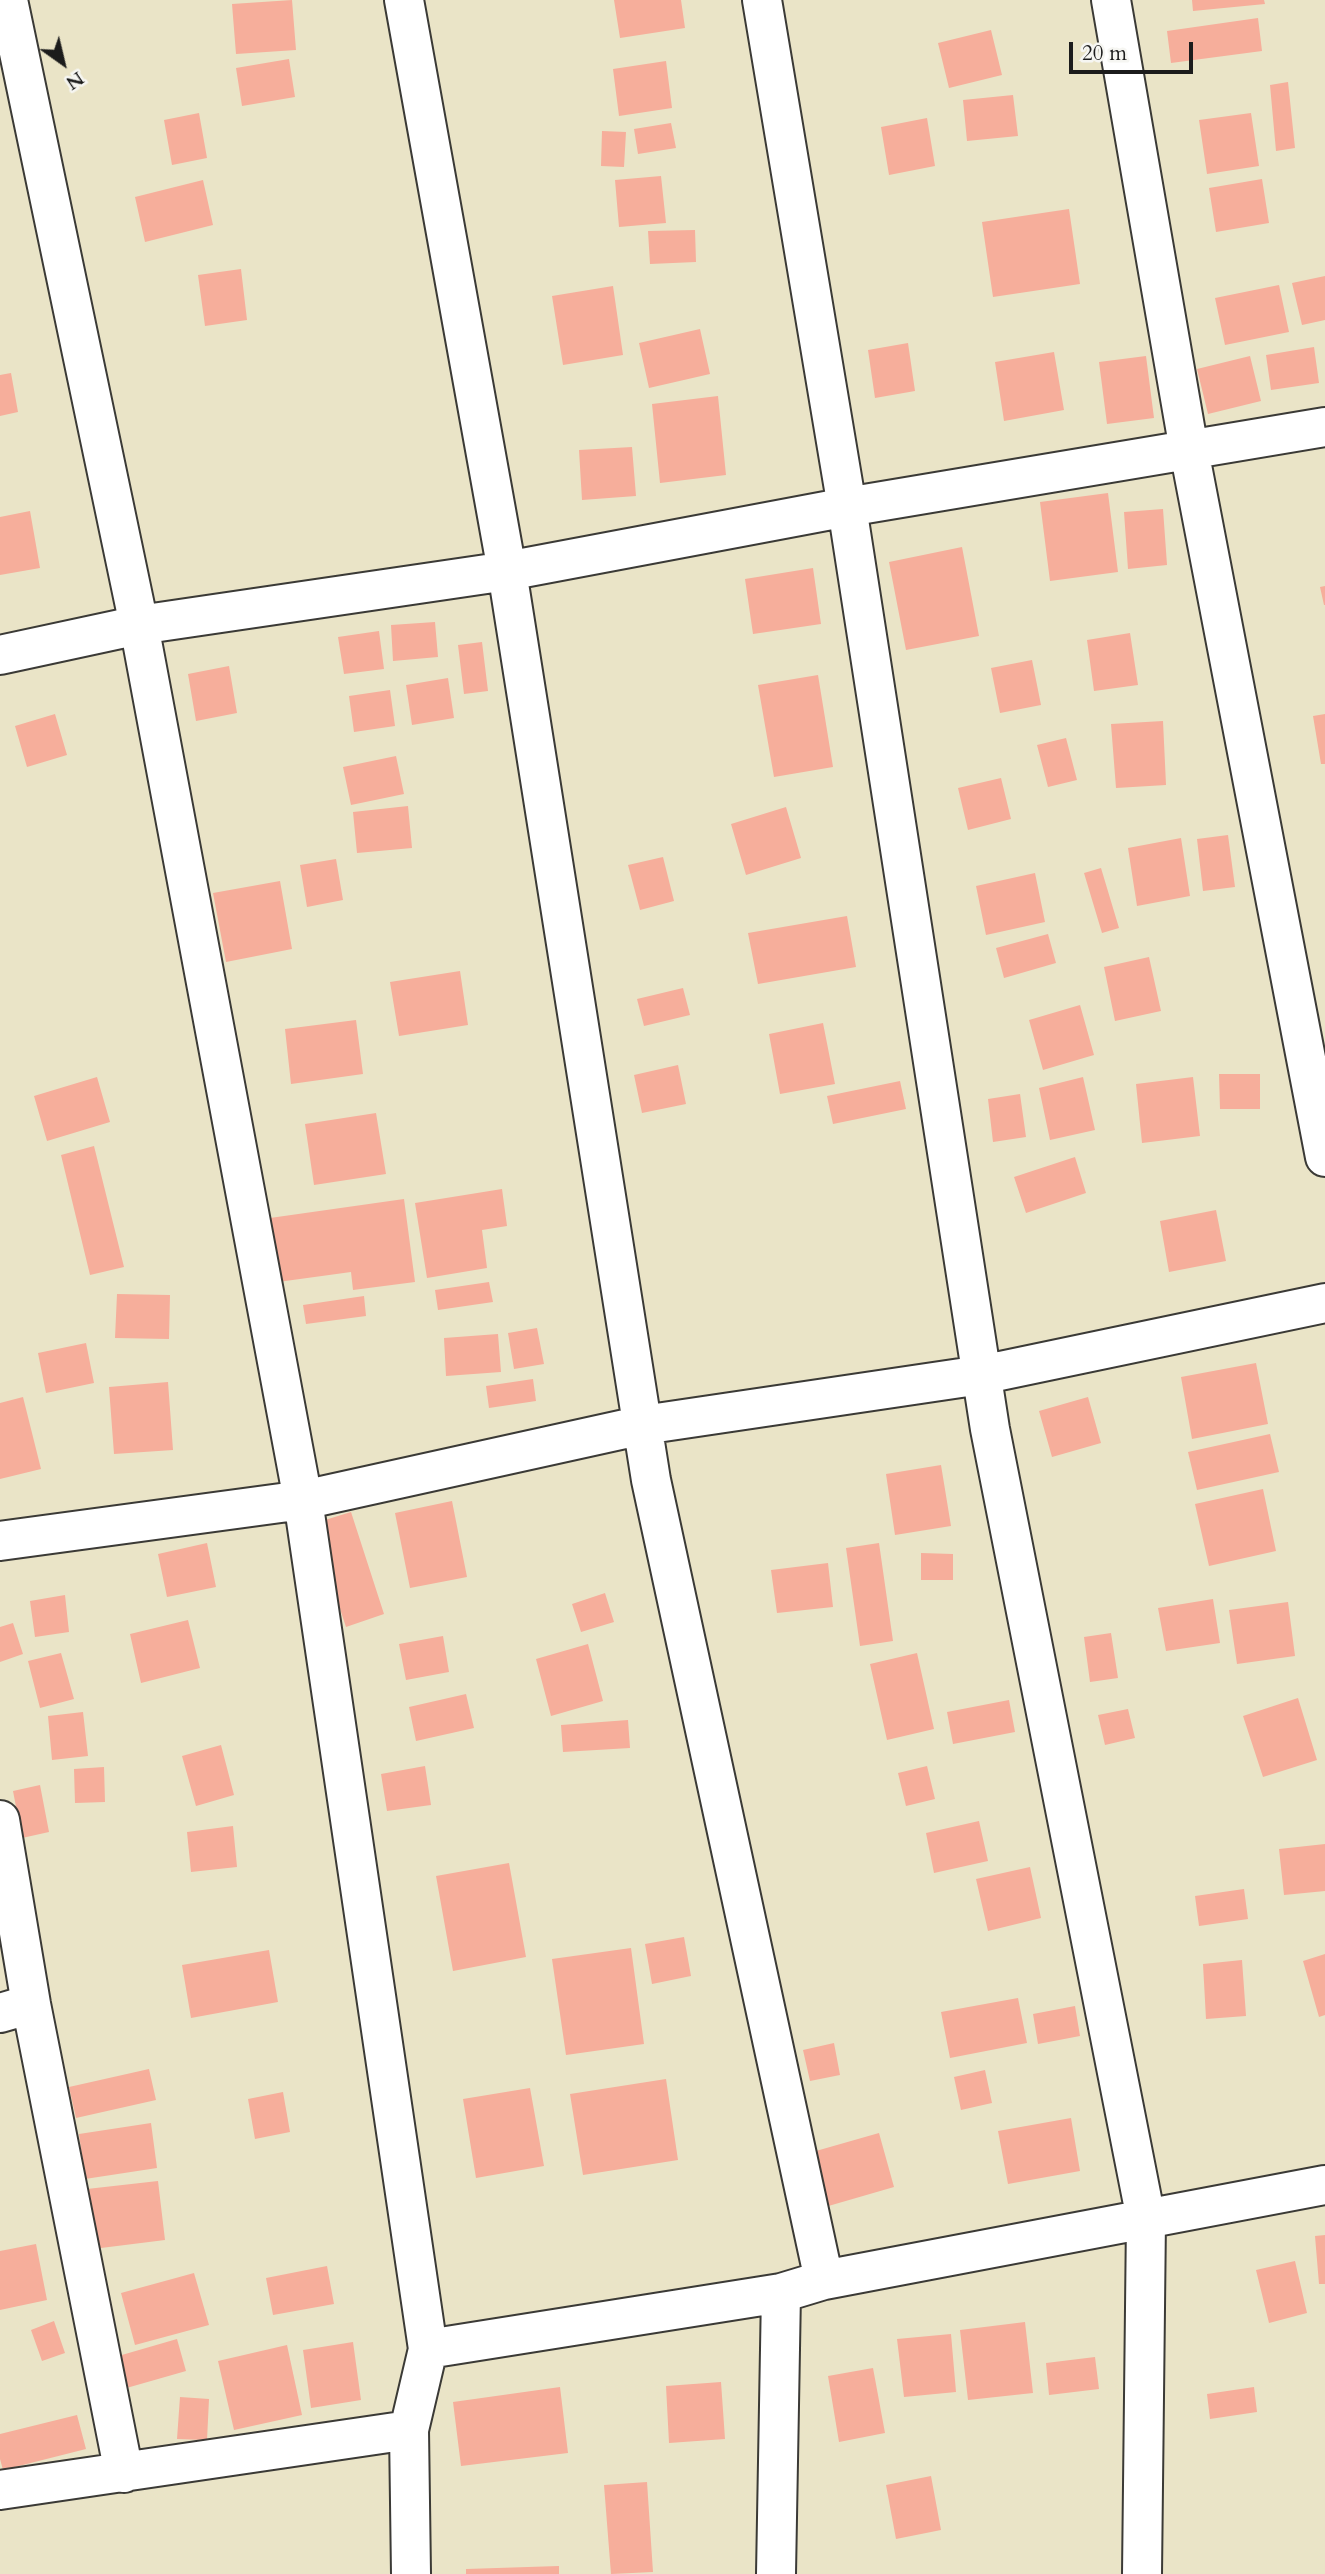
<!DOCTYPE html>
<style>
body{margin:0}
#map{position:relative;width:1325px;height:2574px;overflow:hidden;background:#eae4c7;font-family:Cardo,serif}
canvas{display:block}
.north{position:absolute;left:28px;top:28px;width:70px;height:70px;-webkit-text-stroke:5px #f6f6f2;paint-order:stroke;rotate:146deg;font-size:19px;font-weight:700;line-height:28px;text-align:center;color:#1c1c1c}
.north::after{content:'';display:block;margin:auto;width:24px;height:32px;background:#1c1c1c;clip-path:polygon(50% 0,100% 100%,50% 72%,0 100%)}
.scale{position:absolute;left:1069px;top:42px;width:124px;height:32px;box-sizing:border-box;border:4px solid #1c1c1c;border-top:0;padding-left:9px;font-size:21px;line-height:24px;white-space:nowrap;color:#1c1c1c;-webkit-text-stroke:5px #f6f6f2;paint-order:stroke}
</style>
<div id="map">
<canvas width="1325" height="2574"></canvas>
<div class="north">N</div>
<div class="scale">20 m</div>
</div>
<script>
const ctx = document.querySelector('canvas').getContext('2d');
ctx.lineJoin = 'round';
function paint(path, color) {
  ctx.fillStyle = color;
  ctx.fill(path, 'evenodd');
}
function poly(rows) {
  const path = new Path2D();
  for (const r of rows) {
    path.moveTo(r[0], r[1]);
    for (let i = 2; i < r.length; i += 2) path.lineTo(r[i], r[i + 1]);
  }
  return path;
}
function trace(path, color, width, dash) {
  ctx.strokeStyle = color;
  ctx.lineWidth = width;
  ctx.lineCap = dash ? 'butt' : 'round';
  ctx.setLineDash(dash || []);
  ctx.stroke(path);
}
const building = poly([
 [292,0,296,50,236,54,232,4],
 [614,0,681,0,685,28,620,38],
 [1192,0,1264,0,1265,4,1193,11],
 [1258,18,1262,51,1171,63,1167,31],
 [991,30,1002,75,949,88,938,43],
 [289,59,295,97,242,106,236,68],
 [666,61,672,108,619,116,613,69],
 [1288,82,1295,148,1276,151,1270,85],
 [1013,95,1018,136,967,141,963,100],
 [199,113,207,158,172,165,164,120],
 [1251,113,1259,166,1207,174,1199,120],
 [927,118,935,166,889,175,881,127],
 [671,123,676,148,638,154,634,129],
 [602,131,626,132,624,167,601,166],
 [661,176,666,223,619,227,615,180],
 [1262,179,1269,223,1216,232,1209,188],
 [203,180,213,225,145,242,135,197],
 [1069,209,1080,284,993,297,982,222],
 [695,230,696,262,650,264,648,231],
 [241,269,247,320,205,326,198,275],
 [1325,276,1325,320,1302,325,1292,283],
 [1279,285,1289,332,1225,345,1215,298],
 [613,286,623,355,563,365,552,296],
 [700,329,710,374,649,388,639,343],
 [908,343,915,391,875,398,868,350],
 [1314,347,1319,383,1271,390,1266,355],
 [1054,352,1064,410,1004,421,995,362],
 [1146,356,1154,418,1107,424,1099,362],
 [1250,356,1261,401,1208,414,1197,369],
 [11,373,18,412,0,416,0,375],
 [718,396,726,475,660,483,652,404],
 [632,447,636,496,582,500,579,450],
 [1108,493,1118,572,1050,581,1040,502],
 [1163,509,1167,565,1128,569,1124,512],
 [30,511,40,568,0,575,0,517],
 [962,547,979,636,906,650,889,562],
 [813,568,821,624,753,634,745,579],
 [1325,586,1325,605,1324,605,1320,587],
 [435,622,438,657,393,661,391,625],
 [379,631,384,669,344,674,338,637],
 [1130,633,1138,685,1094,691,1087,640],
 [482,642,488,691,464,694,458,645],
 [1032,660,1041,705,1000,713,991,668],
 [229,666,237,713,196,721,188,674],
 [818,675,833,767,774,777,758,685],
 [448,678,454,718,412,725,406,685],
 [390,690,395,726,354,732,349,696],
 [55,714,67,755,27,767,15,726],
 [1325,714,1325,764,1321,764,1313,716],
 [1163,721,1166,785,1116,788,1111,724],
 [1066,738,1077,780,1048,787,1037,745],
 [396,756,404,794,351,805,343,767],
 [1001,778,1011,819,968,830,958,788],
 [408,806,412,848,357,853,353,812],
 [786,807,801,858,746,875,731,824],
 [1228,835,1235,887,1203,891,1197,839],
 [1181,838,1190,896,1137,906,1128,848],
 [663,857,674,901,640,910,628,865],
 [336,859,343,900,307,907,300,865],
 [1101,868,1119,928,1102,933,1084,873],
 [1035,873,1045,922,986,935,976,886],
 [280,881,292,949,226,962,213,893],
 [847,916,856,967,758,984,748,933],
 [1048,934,1056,963,1004,978,996,948],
 [1149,957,1161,1011,1115,1021,1104,967],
 [460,971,468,1025,399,1036,390,982],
 [683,988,690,1015,644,1026,637,999],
 [1080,1005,1094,1055,1043,1070,1029,1020],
 [356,1020,363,1074,291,1084,285,1029],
 [823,1023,835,1084,780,1094,769,1034],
 [678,1065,686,1104,642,1113,634,1075],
 [1219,1074,1260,1074,1260,1109,1220,1109],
 [97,1077,110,1122,47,1141,34,1096],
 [1083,1077,1095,1130,1050,1140,1039,1088],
 [1193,1077,1200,1136,1142,1143,1136,1084],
 [900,1081,906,1109,833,1124,827,1096],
 [1020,1094,1026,1137,993,1142,988,1099],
 [376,1113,386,1174,314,1185,305,1124],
 [94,1146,124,1267,90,1275,61,1155],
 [1075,1157,1086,1193,1026,1213,1014,1177],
 [502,1189,507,1226,482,1230,487,1268,427,1278,415,1203],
 [404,1199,415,1282,353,1290,351,1272,278,1282,270,1218],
 [1216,1210,1226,1261,1169,1272,1160,1221],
 [489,1282,493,1302,438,1310,435,1290],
 [117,1294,170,1295,169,1339,115,1338],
 [364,1296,366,1316,306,1324,303,1305],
 [537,1328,544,1364,514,1369,508,1333],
 [498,1334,501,1372,446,1376,444,1338],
 [86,1343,94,1383,46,1393,38,1353],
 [1256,1363,1268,1424,1192,1439,1181,1377],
 [533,1379,536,1401,489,1408,486,1386],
 [168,1382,173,1450,114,1454,109,1387],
 [23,1397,41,1469,0,1479,0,1403],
 [1088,1397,1101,1443,1052,1457,1039,1411],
 [1270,1434,1279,1472,1197,1490,1188,1452],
 [941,1465,951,1526,895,1535,886,1474],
 [1263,1489,1276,1551,1209,1566,1195,1504],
 [452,1501,467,1577,410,1588,395,1513],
 [351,1512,384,1614,346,1627,312,1524],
 [207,1543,216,1587,167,1597,158,1554],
 [879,1543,893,1641,860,1646,846,1548],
 [921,1553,953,1554,953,1580,921,1580],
 [828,1563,833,1607,777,1613,771,1570],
 [605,1593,614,1622,581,1632,572,1604],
 [65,1595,69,1632,35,1637,30,1601],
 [1213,1599,1220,1643,1166,1651,1158,1608],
 [1288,1602,1295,1656,1237,1664,1229,1610],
 [188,1620,200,1668,141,1683,130,1634],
 [13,1623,23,1654,0,1662,0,1627],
 [1111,1633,1118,1678,1090,1682,1084,1637],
 [443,1636,449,1672,406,1680,399,1644],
 [588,1644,603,1701,551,1716,536,1659],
 [61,1653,74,1699,40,1708,28,1661],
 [917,1653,934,1729,887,1740,870,1664],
 [466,1694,474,1728,416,1741,409,1707],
 [1298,1698,1317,1760,1263,1777,1243,1716],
 [1009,1700,1015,1732,953,1744,947,1712],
 [1128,1709,1135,1738,1105,1745,1098,1715],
 [83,1712,88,1756,52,1760,48,1716],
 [628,1720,630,1748,563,1752,561,1725],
 [221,1745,234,1795,196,1806,182,1756],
 [425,1766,431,1805,387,1811,381,1774],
 [927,1766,935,1799,906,1806,898,1773],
 [104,1767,105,1802,75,1803,74,1769],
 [40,1785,49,1832,22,1838,13,1791],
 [979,1821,988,1861,934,1873,926,1833],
 [233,1826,237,1867,191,1872,187,1832],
 [1325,1844,1325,1891,1284,1895,1279,1849],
 [509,1863,526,1957,453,1971,436,1876],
 [1030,1867,1041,1918,988,1931,976,1879],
 [1244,1889,1248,1919,1199,1926,1195,1896],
 [684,1937,691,1976,652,1984,645,1944],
 [631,1948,644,2044,566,2055,552,1959],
 [269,1950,278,2002,191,2018,182,1965],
 [1325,1954,1325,2015,1319,2017,1303,1961],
 [1242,1960,1246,2016,1206,2019,1203,1964],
 [1018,1998,1027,2043,950,2058,941,2012],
 [1075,2006,1080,2036,1038,2044,1033,2014],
 [834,2043,840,2075,810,2081,803,2050],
 [149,2069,156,2100,76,2118,69,2087],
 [985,2070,992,2103,961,2110,954,2077],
 [666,2079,678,2160,583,2175,570,2094],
 [530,2088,544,2166,476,2178,463,2099],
 [283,2092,290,2132,255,2139,248,2099],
 [1071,2118,1080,2171,1008,2184,998,2131],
 [151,2123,157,2168,85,2179,79,2134],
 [879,2133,894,2187,825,2207,809,2153],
 [158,2181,165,2240,85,2250,78,2190],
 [1325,2235,1325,2284,1319,2284,1315,2236],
 [36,2244,47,2300,0,2310,0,2251],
 [1295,2261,1307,2313,1269,2323,1256,2270],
 [327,2266,334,2304,273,2315,266,2278],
 [194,2273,209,2325,135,2345,121,2293],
 [54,2321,65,2353,42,2361,31,2330],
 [1025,2322,1033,2393,968,2400,960,2330],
 [951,2334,956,2392,904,2397,897,2339],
 [177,2339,186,2371,116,2391,108,2359],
 [353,2342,361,2400,311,2408,303,2350],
 [287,2345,302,2415,234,2430,218,2361],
 [1095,2357,1099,2389,1049,2395,1046,2363],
 [873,2368,885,2433,839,2442,828,2376],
 [721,2382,725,2439,669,2443,666,2386],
 [560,2387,568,2453,461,2466,453,2402],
 [1254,2387,1257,2412,1210,2419,1207,2394],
 [180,2397,209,2399,207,2440,177,2439],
 [77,2415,86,2449,3,2470,0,2459,0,2434],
 [931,2476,941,2530,896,2539,886,2485],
 [647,2482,653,2572,611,2574,604,2485],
 [559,2566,559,2574,466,2574,466,2569]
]);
const street = poly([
 [8,0,139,625,303,1500,428,2349,409,2430,411,2574],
 [404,0,507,571,651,1480,824,2280],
 [762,0,847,507,990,1429,1146,2219,1142,2574],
 [1111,0,1189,450,1325,1157],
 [0,655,139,625,507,571,847,507,1325,427],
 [0,1541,303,1500,643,1425,981,1375,1325,1303],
 [0,1820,31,2004,124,2473],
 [0,2013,31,2004],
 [428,2349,781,2293,824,2280,1325,2185],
 [0,2490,409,2430],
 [776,2574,781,2293]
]);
paint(building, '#f6ae9b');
trace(street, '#3b3a36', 42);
trace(street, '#fff', 38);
</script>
